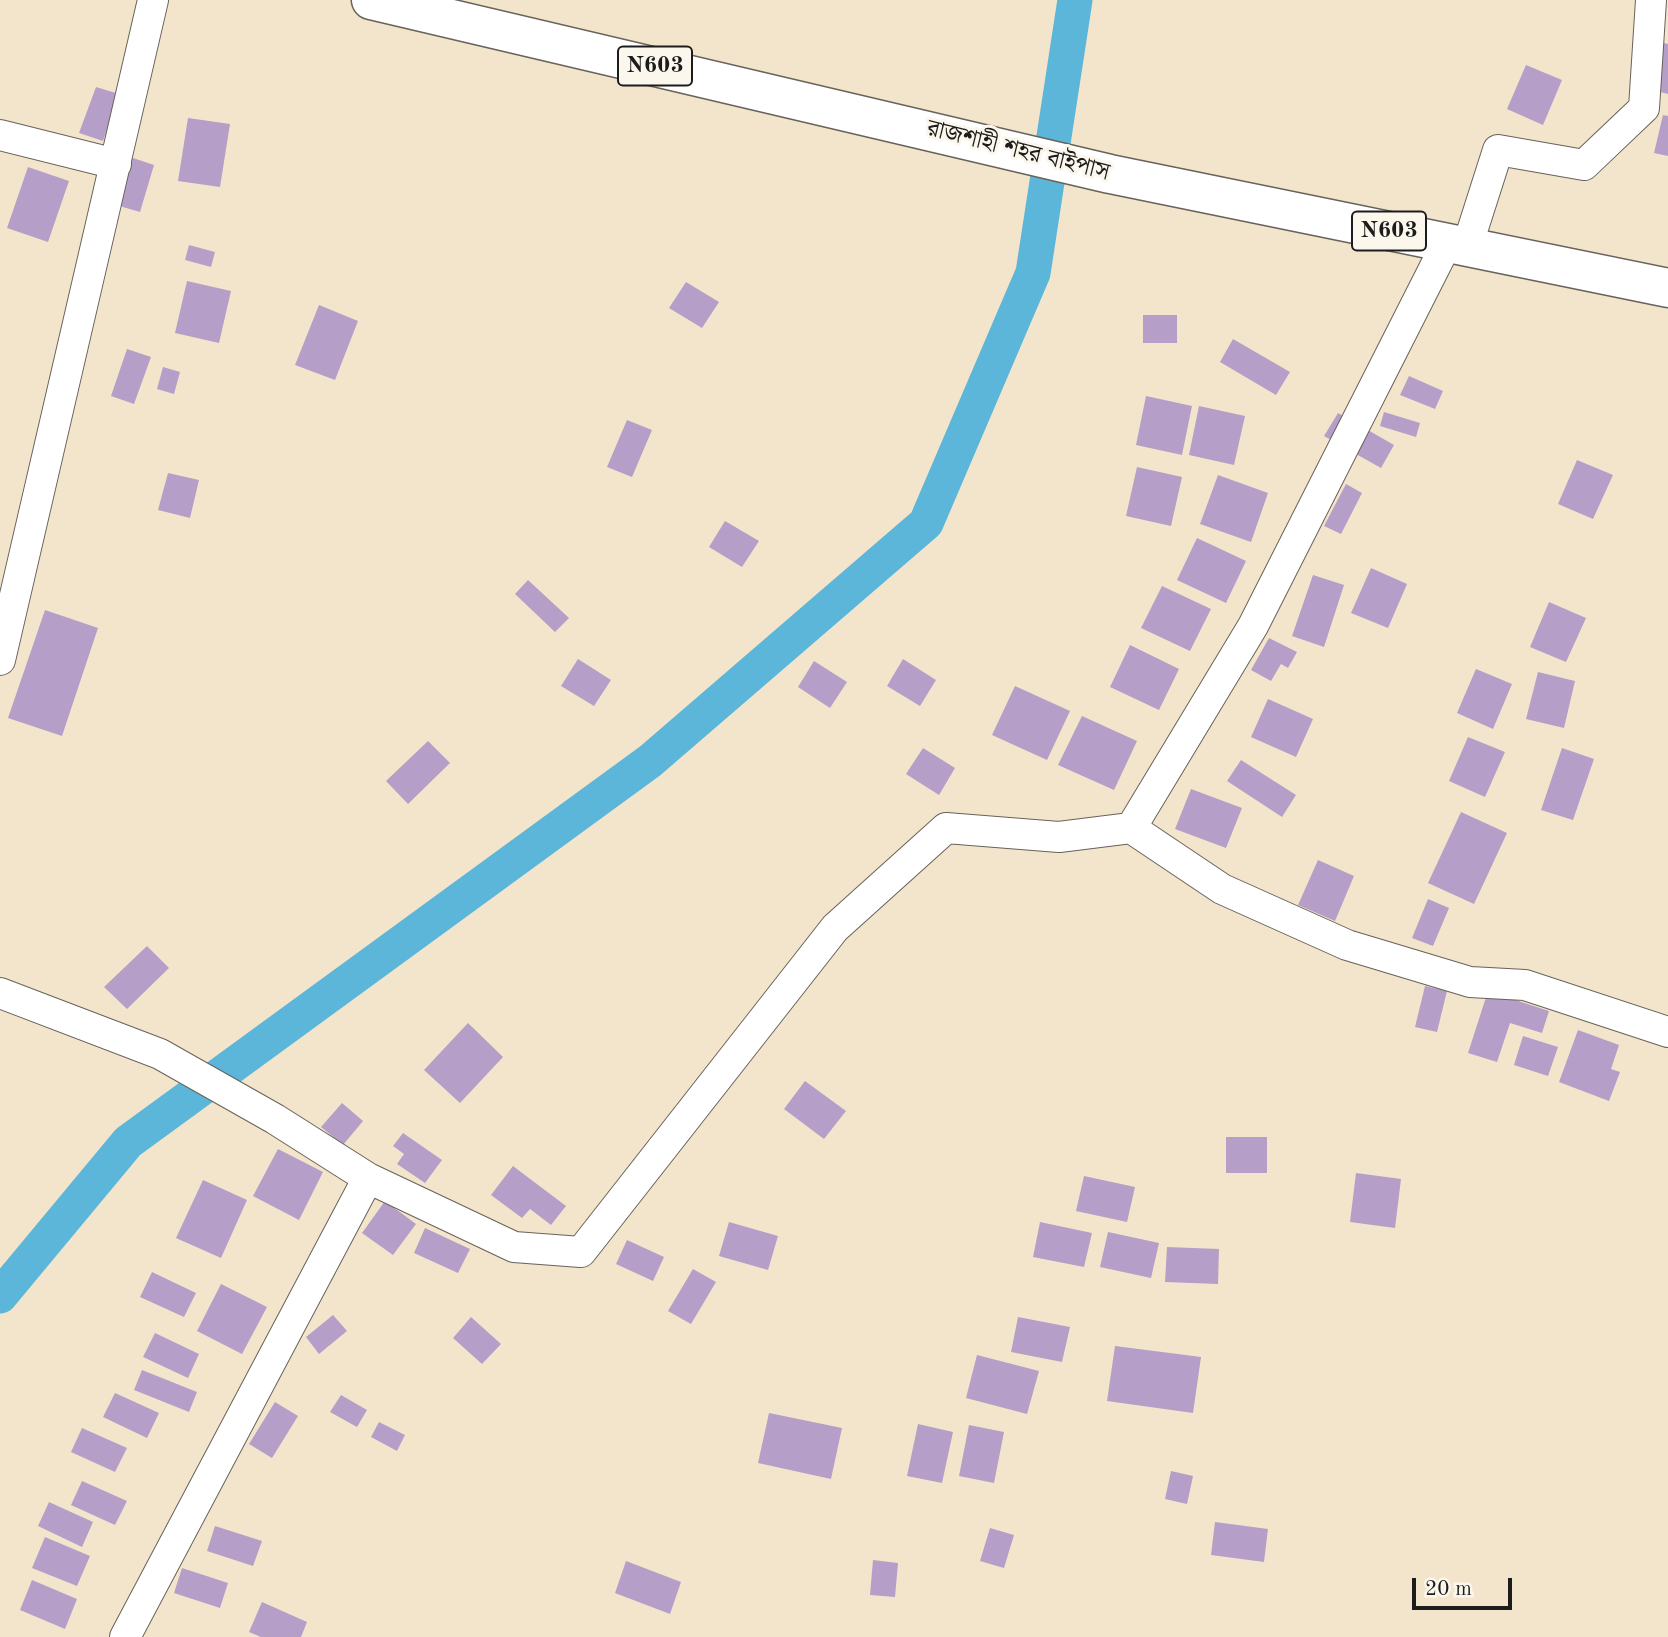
<!DOCTYPE html>
<meta charset="utf-8">
<style>
body{margin:0}
#map{position:relative;width:1668px;height:1637px;overflow:hidden;background:#f3e5cc;font-family:"Old Standard TT",serif}
canvas{display:block}
.scale{position:absolute;left:1412px;top:1578px;width:100px;height:32px;box-sizing:border-box;border:4px solid #1c1c1c;border-top:0;padding-left:9px;font-size:21px;line-height:24px;white-space:nowrap;color:#1c1c1c;-webkit-text-stroke:5px #fbf7ec;paint-order:stroke}
</style>
<div id="map">
<canvas width="1668" height="1637"></canvas>
<div class="scale">20 m</div>
</div>
<script>
const ctx = document.querySelector('canvas').getContext('2d');
ctx.lineJoin = 'round';
function poly(rows) {
  const path = new Path2D();
  for (const r of rows) {
    path.moveTo(r[0], r[1]);
    for (let i = 2; i < r.length; i += 2) path.lineTo(r[i], r[i + 1]);
  }
  return path;
}
function trace(path, color, width, dash) {
  ctx.strokeStyle = color;
  ctx.lineWidth = width;
  ctx.lineCap = dash ? 'butt' : 'round';
  ctx.setLineDash(dash || []);
  ctx.stroke(path);
}
function paint(path, color) {
  ctx.fillStyle = color;
  ctx.fill(path, 'evenodd');
}
function write(font, color, halo, rows, align = 'center') {
  ctx.font = font + ' "Old Standard TT","Noto Serif Bengali",serif';
  ctx.lineWidth = 6;
  ctx.setLineDash([]);
  ctx.textBaseline = 'middle';
  ctx.strokeStyle = halo;
  ctx.fillStyle = color;
  for (const [text, x, y, turn = 0] of rows) {
    ctx.save();
    ctx.translate(x, y);
    ctx.rotate((+turn || 0) * Math.PI / 180);
    ctx.textAlign = isNaN(turn) ? turn : align;
    if (halo) ctx.strokeText(text, 0, 0);
    ctx.fillText(text, 0, 0);
    ctx.restore();
  }
}
const canal = poly([
 [0,1296,128,1142,650,761,926,523,1033,273,1075,0]
]);
const building = poly([
 [1654,40,1668,44,1668,94,1641,87],
 [1526,65,1562,80,1543,125,1507,109],
 [96,87,119,94,103,141,79,133],
 [1663,115,1668,116,1668,156,1654,153],
 [188,118,230,124,220,187,178,181],
 [130,157,154,165,140,212,116,205],
 [28,167,69,181,48,242,7,228],
 [189,245,215,252,211,267,185,260],
 [187,281,231,291,219,343,175,333],
 [686,282,719,302,702,328,669,308],
 [319,305,358,321,335,380,295,365],
 [1143,315,1177,315,1177,343,1143,343],
 [1233,339,1290,372,1276,395,1220,362],
 [127,349,151,357,134,404,111,396],
 [163,367,180,372,174,394,157,389],
 [1409,376,1443,391,1435,409,1400,395],
 [1146,396,1192,406,1182,455,1136,445],
 [1199,406,1245,416,1234,465,1189,455],
 [1384,412,1420,423,1416,437,1380,426],
 [1338,413,1394,445,1381,468,1324,436],
 [627,420,652,430,632,477,607,467],
 [1577,460,1613,475,1593,519,1558,504],
 [1137,467,1182,477,1171,526,1126,516],
 [168,473,199,480,190,518,158,510],
 [1218,475,1268,493,1251,542,1200,524],
 [1346,484,1362,493,1341,534,1324,526],
 [725,521,759,541,742,567,709,547],
 [1197,538,1246,561,1226,603,1177,580],
 [1371,568,1407,584,1388,628,1351,613],
 [1313,575,1344,585,1324,647,1292,636],
 [528,580,569,618,555,632,515,594],
 [1162,586,1211,609,1190,651,1141,628],
 [1549,602,1586,618,1566,662,1530,647],
 [45,610,98,628,62,736,8,718],
 [1269,638,1297,652,1288,668,1281,664,1271,681,1251,670],
 [1130,645,1179,669,1159,710,1110,687],
 [578,659,611,680,594,706,561,686],
 [903,659,936,680,920,706,887,686],
 [814,661,847,682,830,708,798,687],
 [1476,669,1512,684,1493,729,1457,713],
 [1538,672,1575,681,1564,728,1526,719],
 [1015,686,1070,711,1047,760,992,735],
 [1268,699,1313,719,1296,757,1251,737],
 [1082,716,1137,741,1114,790,1058,765],
 [1468,737,1505,752,1485,797,1449,781],
 [428,741,450,763,408,804,386,781],
 [923,748,955,768,939,795,906,774],
 [1562,748,1594,759,1573,820,1541,810],
 [1241,760,1296,795,1282,817,1227,781],
 [1191,789,1242,808,1226,848,1175,829],
 [1461,812,1507,833,1474,904,1428,883],
 [1318,860,1354,876,1335,921,1298,905],
 [1428,899,1449,908,1433,946,1412,938],
 [147,946,169,968,127,1009,104,987],
 [1425,986,1447,991,1437,1032,1415,1027],
 [1488,991,1549,1011,1542,1033,1510,1023,1497,1062,1468,1053],
 [468,1023,503,1057,460,1103,424,1070],
 [1578,1030,1619,1045,1611,1069,1620,1072,1609,1101,1559,1082],
 [1523,1036,1558,1047,1548,1076,1514,1065],
 [805,1081,846,1111,824,1139,784,1109],
 [342,1103,363,1121,343,1145,321,1127],
 [403,1133,442,1160,425,1183,397,1164,404,1154,393,1146],
 [1226,1137,1267,1137,1267,1173,1226,1173],
 [278,1149,323,1172,299,1220,253,1196],
 [513,1166,566,1206,551,1225,530,1209,522,1218,491,1195],
 [1356,1173,1401,1179,1395,1228,1350,1222],
 [1084,1176,1135,1187,1127,1222,1076,1211],
 [203,1180,247,1200,221,1258,176,1238],
 [385,1201,416,1224,393,1255,362,1233],
 [729,1222,778,1236,768,1270,719,1256],
 [1040,1222,1092,1233,1084,1267,1033,1257],
 [425,1228,470,1249,458,1273,414,1253],
 [1108,1232,1159,1243,1151,1278,1100,1267],
 [627,1240,664,1257,653,1281,616,1264],
 [1167,1247,1219,1249,1218,1284,1165,1282],
 [693,1269,716,1282,691,1324,668,1311],
 [152,1272,196,1293,184,1317,140,1297],
 [221,1284,267,1307,242,1354,197,1331],
 [333,1315,347,1331,319,1354,306,1337],
 [471,1317,501,1344,482,1364,453,1338],
 [1018,1317,1070,1327,1062,1362,1011,1352],
 [155,1333,199,1354,188,1378,143,1357],
 [1115,1346,1201,1357,1193,1413,1107,1401],
 [977,1355,1039,1371,1027,1414,966,1398],
 [142,1370,197,1392,189,1412,134,1390],
 [115,1393,159,1413,147,1438,103,1417],
 [341,1395,367,1410,357,1427,330,1412],
 [275,1402,298,1416,272,1458,249,1444],
 [769,1413,842,1428,831,1479,758,1463],
 [379,1422,405,1435,397,1451,371,1437],
 [918,1424,953,1432,942,1483,907,1476],
 [969,1425,1004,1432,994,1483,959,1476],
 [82,1428,127,1448,115,1472,71,1452],
 [1171,1471,1193,1476,1187,1504,1165,1499],
 [82,1481,127,1501,115,1525,71,1505],
 [49,1502,93,1522,82,1547,38,1526],
 [1215,1522,1268,1529,1264,1562,1211,1555],
 [215,1526,262,1541,253,1566,207,1551],
 [990,1528,1014,1535,1004,1568,980,1561],
 [45,1537,90,1556,77,1586,32,1568],
 [873,1560,898,1563,895,1597,870,1595],
 [626,1561,681,1582,670,1614,615,1593],
 [182,1568,228,1583,220,1608,174,1593],
 [32,1580,77,1599,65,1629,20,1610],
 [262,1602,307,1622,301,1637,261,1637,249,1632]
]);
const street = poly([
 [0,135,116,164],
 [1467,247,1498,150,1584,165,1644,108,1651,0],
 [0,660,153,0],
 [1131,828,1222,889,1347,945,1470,982,1525,985,1668,1032],
 [0,993,160,1054,275,1119,368,1178],
 [125,1637,368,1178,514,1247,581,1252,835,928,946,828,1059,837,1131,828,1253,626,1447,243]
]);
const highway = poly([
 [371,0,1110,174,1668,288]
]);
const shields = [
 [655,66,74],
 [1389,231,74]
];
const shieldNames = [
 ["N603",655,66],
 ["N603",1389,231]
];
const streetNames = [
 ["রাজশাহী শহর বাইপাস",1018,151,14]
];
trace(canal, '#5bb6d9', 35);
paint(building, '#b59ec8');
trace(street, '#67625a', 32);
trace(highway, '#67625a', 41);
trace(street, '#fff', 30);
trace(highway, '#fff', 38);
for (const [x, y, w] of shields) {
  const box = new Path2D();
  box.roundRect(x - w / 2, y - 19.5, w, 39, 5);
  ctx.fillStyle = '#fbf7ec';
  ctx.fill(box);
  trace(box, '#1c1c1c', 2);
}
write('bold 23px', '#1c1c1c', null, shieldNames);
write('24px', '#1c1c1c', '#fbf7ec', streetNames);
</script>
